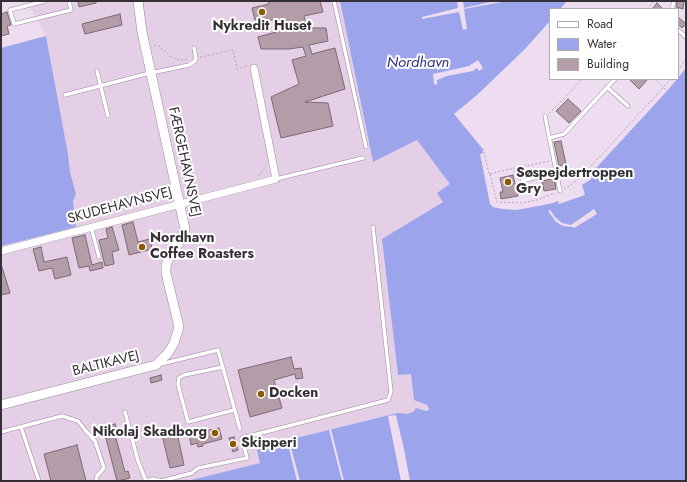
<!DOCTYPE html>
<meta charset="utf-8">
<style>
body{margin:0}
#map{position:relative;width:687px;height:482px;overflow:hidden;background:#eeddf0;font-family:Jost,sans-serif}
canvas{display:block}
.frame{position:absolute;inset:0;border:2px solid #352f36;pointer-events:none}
.legend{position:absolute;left:549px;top:8px;width:130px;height:72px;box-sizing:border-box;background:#fff;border:1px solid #aeacaf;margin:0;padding:5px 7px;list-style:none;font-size:12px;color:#352f36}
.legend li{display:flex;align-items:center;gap:8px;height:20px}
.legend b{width:20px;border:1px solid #aeacaf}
</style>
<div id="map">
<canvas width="687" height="482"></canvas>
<div class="frame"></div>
<ul class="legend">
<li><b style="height:5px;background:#fff"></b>Road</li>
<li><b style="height:11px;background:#9ca4ec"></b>Water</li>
<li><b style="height:11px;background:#b39da9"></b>Building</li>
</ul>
</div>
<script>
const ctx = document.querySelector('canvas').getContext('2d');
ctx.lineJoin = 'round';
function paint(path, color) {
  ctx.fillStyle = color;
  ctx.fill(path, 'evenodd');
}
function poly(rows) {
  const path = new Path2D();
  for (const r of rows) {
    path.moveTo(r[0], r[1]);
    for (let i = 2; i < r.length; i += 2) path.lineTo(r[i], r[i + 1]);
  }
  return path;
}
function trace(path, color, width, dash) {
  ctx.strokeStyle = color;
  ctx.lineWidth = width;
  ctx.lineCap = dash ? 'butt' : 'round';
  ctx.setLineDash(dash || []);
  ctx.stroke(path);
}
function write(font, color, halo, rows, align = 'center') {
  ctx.font = font + ' Jost,sans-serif';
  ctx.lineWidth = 4;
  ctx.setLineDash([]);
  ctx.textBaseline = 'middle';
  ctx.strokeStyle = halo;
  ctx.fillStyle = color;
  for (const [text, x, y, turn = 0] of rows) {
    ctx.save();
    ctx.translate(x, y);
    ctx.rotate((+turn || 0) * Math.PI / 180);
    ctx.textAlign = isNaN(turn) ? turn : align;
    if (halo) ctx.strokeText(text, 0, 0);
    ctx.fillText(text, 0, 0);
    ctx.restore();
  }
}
const built = poly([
 [26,1,340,1,373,162,417,140,482,148,483,153,480,154,484,173,443,201,383,239,398,375,411,373,414,400,427,405,429,407,428,410,424,409,405,415,401,414,377,418,284,441,257,450,260,463,187,481,1,481,1,246,76,226,73,201,76,194,70,172,68,154,46,36]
]);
const water = poly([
 [340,1,567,1,560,9,550,9,550,21,525,49,477,95,454,114,482,148,483,153,480,154,490,204,493,207,502,209,516,210,528,208,553,203,558,201,559,204,585,195,582,185,590,180,592,177,591,174,597,167,668,90,686,68,686,481,187,481,260,463,257,450,284,441,377,418,398,413,407,414,413,412,416,408,427,411,429,409,427,405,414,400,411,374,398,375,382,239,443,202,437,193,450,184,417,140,373,162],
 [46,36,68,154,70,172,76,194,73,201,76,227,1,246,1,48]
]);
const pier = poly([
 [457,1,463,1,464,8,495,1,507,1,464,9,467,29,463,30,459,12,422,19,422,17,458,8],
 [478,60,483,68,479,71,477,68,473,71,447,76,437,80,437,85,434,84,433,74,469,66],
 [594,209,597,214,574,228,573,227,563,226,556,222,548,211,550,210,555,217,562,223,571,225],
 [396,415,404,449,410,481,401,481,388,416],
 [331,429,344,481,342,481,329,430],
 [287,440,289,440,300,481,297,481]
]);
const building = poly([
 [78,1,96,1,96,3,79,7,78,1],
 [268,1,320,1,323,12,304,16,307,28,326,28,328,41,309,45,312,54,335,48,345,89,305,102,328,103,333,126,281,138,271,97,299,84,292,60,306,56,303,47,289,49,261,49,258,37,276,32,273,20,255,20,252,8,269,4,268,1],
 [677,1,684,1,683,9,676,7,677,1],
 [657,3,663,9,652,9,657,3],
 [7,12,11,25,7,26,9,34,1,36,1,14,7,12],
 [120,14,122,25,85,34,82,24,120,14],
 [678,17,686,24,682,28,678,24,678,17],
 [629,79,648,79,639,89,629,79],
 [568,99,581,111,569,123,556,111,568,99],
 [561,141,566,164,559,166,554,142,561,141],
 [513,175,518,196,501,199,500,192,503,192,500,178,513,175],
 [554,176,556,189,544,191,542,181,551,179,551,177,554,176],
 [133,222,138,242,150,239,152,249,129,255,122,225,133,222],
 [112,227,119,250,112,252,114,264,105,266,99,240,108,238,106,229,112,227],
 [85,235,92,265,102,262,103,268,90,271,89,266,79,268,72,238,85,235],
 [41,247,44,262,67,257,71,275,55,279,52,268,39,271,33,249,41,247],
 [1,267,2,267,10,293,1,295,1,267],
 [291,357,294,369,301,368,303,378,296,379,295,374,274,380,282,408,250,417,238,370,291,357],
 [161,375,162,380,151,383,150,378,161,375],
 [115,424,117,430,114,431,125,472,128,471,130,478,118,481,117,481,103,427,115,424],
 [176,428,184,465,170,468,161,431,176,428],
 [219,428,222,439,203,444,203,446,198,447,197,443,191,445,189,434,219,428],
 [234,437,238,450,233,452,229,438,234,437],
 [77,445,86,481,51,481,44,454,77,445]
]);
const path = poly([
 [647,9,654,1],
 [154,45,159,46,171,57,176,59,183,60,189,59],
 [200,57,233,50,237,69,248,66],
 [678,71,686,59],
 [655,79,667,91],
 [549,113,558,105,582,79],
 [483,148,489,174,515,168,515,174,518,179],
 [490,174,497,202,521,203,537,200,555,193],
 [259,176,267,164],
 [524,176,521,167,550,161],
 [564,189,571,185,582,176,671,79]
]);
const lane = poly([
 [45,1,10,10,14,24,71,10,69,1],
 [334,1,366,147],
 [672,9,674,1],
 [678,30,686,37],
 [97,71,108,116],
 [607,87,628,106],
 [65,95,146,74,189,65,195,61,196,58,194,48],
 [545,116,560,191],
 [549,138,564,134,615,79],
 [276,179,363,158],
 [522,181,556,172],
 [91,227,99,257],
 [161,364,218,350,240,429],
 [223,367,184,375,179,378,178,384,188,422,234,410],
 [125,412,138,461,146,481,153,479,162,481,192,473,198,468,247,458,242,438,388,400,391,392,373,227],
 [21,427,39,481],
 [1,432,62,416,78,421,85,430,95,441,104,468,97,476,96,481]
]);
const street = poly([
 [1,251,276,179,254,68]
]);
const secondary = poly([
 [1,405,156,365,168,353,174,343,179,327,166,273,166,265,169,258,181,240,185,229,142,32,138,1]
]);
const markers = [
 [262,12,4,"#8a5900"],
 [508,182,4,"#8a5900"],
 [142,247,4,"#8a5900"],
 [261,394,4,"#8a5900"],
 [215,433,4,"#8a5900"],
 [233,444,4,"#8a5900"]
];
const poiNames = [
 ["Nykredit Huset",262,27,"center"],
 ["Søspejdertroppen",516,174],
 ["Gry",516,190],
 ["Nordhavn",150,239],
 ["Coffee Roasters",150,255],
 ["Docken",269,394],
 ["Nikolaj Skadborg",207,433,"right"],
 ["Skipperi",241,444]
];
const streetNames = [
 ["FÆRGEHAVNSVEJ",184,162,78],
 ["SKUDEHAVNSVEJ",120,206,-15],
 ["BALTIKAVEJ",106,364,-14]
];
const waterNames = [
 ["Nordhavn",418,63]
];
paint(built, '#e5cfe7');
paint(water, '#9ca4ec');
paint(pier, '#eeddf0');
paint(building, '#b39da9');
trace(building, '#7d6873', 1);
trace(lane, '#99899a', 4.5);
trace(street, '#99899a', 8);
trace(secondary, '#99899a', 10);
trace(path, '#b2a4b3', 1, [2, 2]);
trace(lane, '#fff', 3.5);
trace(street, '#fff', 7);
trace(secondary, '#fff', 9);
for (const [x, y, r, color] of markers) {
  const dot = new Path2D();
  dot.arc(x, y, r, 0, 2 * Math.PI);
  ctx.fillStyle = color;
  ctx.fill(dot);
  trace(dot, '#fff', 1.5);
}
write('bold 14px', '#352f36', '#fff', poiNames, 'left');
write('14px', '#352f36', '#fff', streetNames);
write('italic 15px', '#343184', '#fff', waterNames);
</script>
